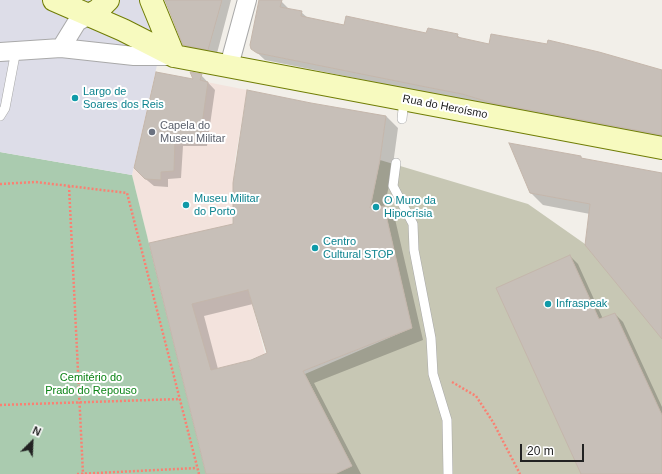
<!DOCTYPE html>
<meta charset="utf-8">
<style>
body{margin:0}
#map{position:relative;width:662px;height:474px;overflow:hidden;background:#f2efe9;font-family:Helvetica,sans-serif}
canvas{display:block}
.north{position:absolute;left:12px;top:422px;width:40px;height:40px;-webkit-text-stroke:3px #fff;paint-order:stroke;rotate:24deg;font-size:11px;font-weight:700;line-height:16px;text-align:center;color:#222}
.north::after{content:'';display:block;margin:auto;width:14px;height:18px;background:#222;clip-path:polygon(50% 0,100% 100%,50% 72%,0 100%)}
.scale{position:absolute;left:520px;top:444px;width:64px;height:18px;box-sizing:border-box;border:2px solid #222;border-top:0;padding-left:5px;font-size:12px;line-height:14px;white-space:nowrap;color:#222;-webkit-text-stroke:3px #fff;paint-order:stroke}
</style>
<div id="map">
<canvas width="662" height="474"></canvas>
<div class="north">N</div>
<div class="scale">20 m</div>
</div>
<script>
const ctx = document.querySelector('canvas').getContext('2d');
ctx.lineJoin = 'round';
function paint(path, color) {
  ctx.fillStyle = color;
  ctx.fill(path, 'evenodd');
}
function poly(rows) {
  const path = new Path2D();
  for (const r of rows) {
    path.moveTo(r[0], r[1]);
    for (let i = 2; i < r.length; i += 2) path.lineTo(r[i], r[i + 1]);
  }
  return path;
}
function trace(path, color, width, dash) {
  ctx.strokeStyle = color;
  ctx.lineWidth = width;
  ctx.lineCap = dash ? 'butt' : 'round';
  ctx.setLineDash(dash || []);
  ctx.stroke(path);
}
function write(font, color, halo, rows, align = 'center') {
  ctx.font = font + ' Helvetica,sans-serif';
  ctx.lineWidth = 4;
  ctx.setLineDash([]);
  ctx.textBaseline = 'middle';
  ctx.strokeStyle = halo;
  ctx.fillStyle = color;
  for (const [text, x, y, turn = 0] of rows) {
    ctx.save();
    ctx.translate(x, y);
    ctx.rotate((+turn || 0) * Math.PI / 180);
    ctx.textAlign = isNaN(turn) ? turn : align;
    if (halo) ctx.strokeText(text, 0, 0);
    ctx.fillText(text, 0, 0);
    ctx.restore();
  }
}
const military = poly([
 [156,72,247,90,235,160,232,227,265,354,243,362,182,378,172,339,132,175]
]);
const construction = poly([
 [380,160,528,204,585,244,662,239,662,474,335,474,352,466,305,374,412,328,384,206,376,207,371,205]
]);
const cemetery = poly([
 [0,152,132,175,206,474,0,474]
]);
const plaza = poly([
 [0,0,164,0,183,51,157,65,132,175,0,152]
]);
const shadow = poly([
 [166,0,231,0,216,57,192,53,184,44],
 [260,0,281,1,288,8,287,9,301,12,308,18,345,26,427,34,457,35,462,39,489,45,662,70,662,140,265,60,252,48],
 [201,75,215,90,207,146,183,146,181,178,168,179,168,187,154,186,142,176,194,80],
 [311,104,386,116,398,128,392,172,384,208,395,219,423,340,314,383,361,474,207,474,150,244,234,225],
 [253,304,268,354,251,361,218,369,204,316],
 [581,157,583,159,662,174,662,337,590,214,543,205,530,192],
 [570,256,578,264,603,319,615,314,623,322,662,407,662,474,582,474]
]);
const building = poly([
 [165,0,222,0,208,50,183,45,165,0],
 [259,0,282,0,280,7,302,11,301,16,344,25,346,16,426,33,428,28,458,34,457,37,489,44,491,34,547,44,548,40,599,52,662,70,662,135,492,103,462,94,431,88,257,53,251,49,250,45,259,0],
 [156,72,193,79,190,72,202,74,200,80,208,82,200,139,175,139,174,171,161,172,161,180,145,179,134,168,156,72],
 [247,90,311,103,386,116,380,160,370,208,384,206,412,328,303,371,352,466,335,474,206,474,149,243,233,224,233,183,247,90],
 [248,290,267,353,251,360,211,370,192,304,248,290],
 [509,143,581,156,581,158,662,173,662,339,585,245,590,204,530,193,509,143],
 [570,255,599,319,615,313,662,415,662,474,581,474,496,288,570,255]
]);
const path = poly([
 [0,184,36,182,127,193,199,474],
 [69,186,83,474],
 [452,382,476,396,493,422,520,474],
 [0,405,180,399],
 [77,474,197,468]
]);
const lane = poly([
 [0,116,5,108,16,50],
 [402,119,404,99],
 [396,163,393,186,413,224,414,250,431,338,433,374,447,420,448,474]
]);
const street = poly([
 [61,48,77,22,89,15],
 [0,52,61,48,134,56,174,56],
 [229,66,247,0]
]);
const secondary = poly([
 [54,0,123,30,174,56,662,148],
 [151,0,174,56],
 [89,15,98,10,108,0]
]);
const markers = [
 [75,98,4,"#0f9aa8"],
 [152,132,4,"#6b7280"],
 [186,205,4,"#0f9aa8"],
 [376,207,4,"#0f9aa8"],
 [315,248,4,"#0f9aa8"],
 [548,304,4,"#0f9aa8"]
];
const cultureNames = [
 ["Largo de",83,92],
 ["Soares dos Reis",83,105],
 ["Museu Militar",194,199],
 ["do Porto",194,212],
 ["O Muro da",384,201],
 ["Hipocrisia",384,214],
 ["Centro",323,242],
 ["Cultural STOP",323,255],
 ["Infraspeak",556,304]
];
const streetNames = [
 ["Rua do Heroísmo",445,107,11]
];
const worshipNames = [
 ["Capela do",160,126],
 ["Museu Militar",160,139]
];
const parkNames = [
 ["Cemitério do",91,378],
 ["Prado do Repouso",91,391]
];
paint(military, '#f3e3dd');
paint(construction, '#c7c7b4');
paint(cemetery, '#aacbaf');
paint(plaza, '#dddde8');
paint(shadow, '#0003');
paint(building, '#c7bfb8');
trace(building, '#c4b6ab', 1);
trace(lane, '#a9a9a9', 10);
trace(street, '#a9a9a9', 20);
trace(secondary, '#707d05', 24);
trace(path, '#fa8072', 2.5, [2, 2]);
trace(lane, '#fff', 9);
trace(street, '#fff', 18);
trace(secondary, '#f7fabf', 22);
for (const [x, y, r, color] of markers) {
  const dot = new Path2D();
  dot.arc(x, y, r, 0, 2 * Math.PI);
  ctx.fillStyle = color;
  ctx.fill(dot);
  trace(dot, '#fff', 1.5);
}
write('11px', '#0d838f', '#fff', cultureNames, 'left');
write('11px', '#222', '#fff', streetNames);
write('11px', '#5b616d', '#fff', worshipNames, 'left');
write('11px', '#0c8416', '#fff', parkNames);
</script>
